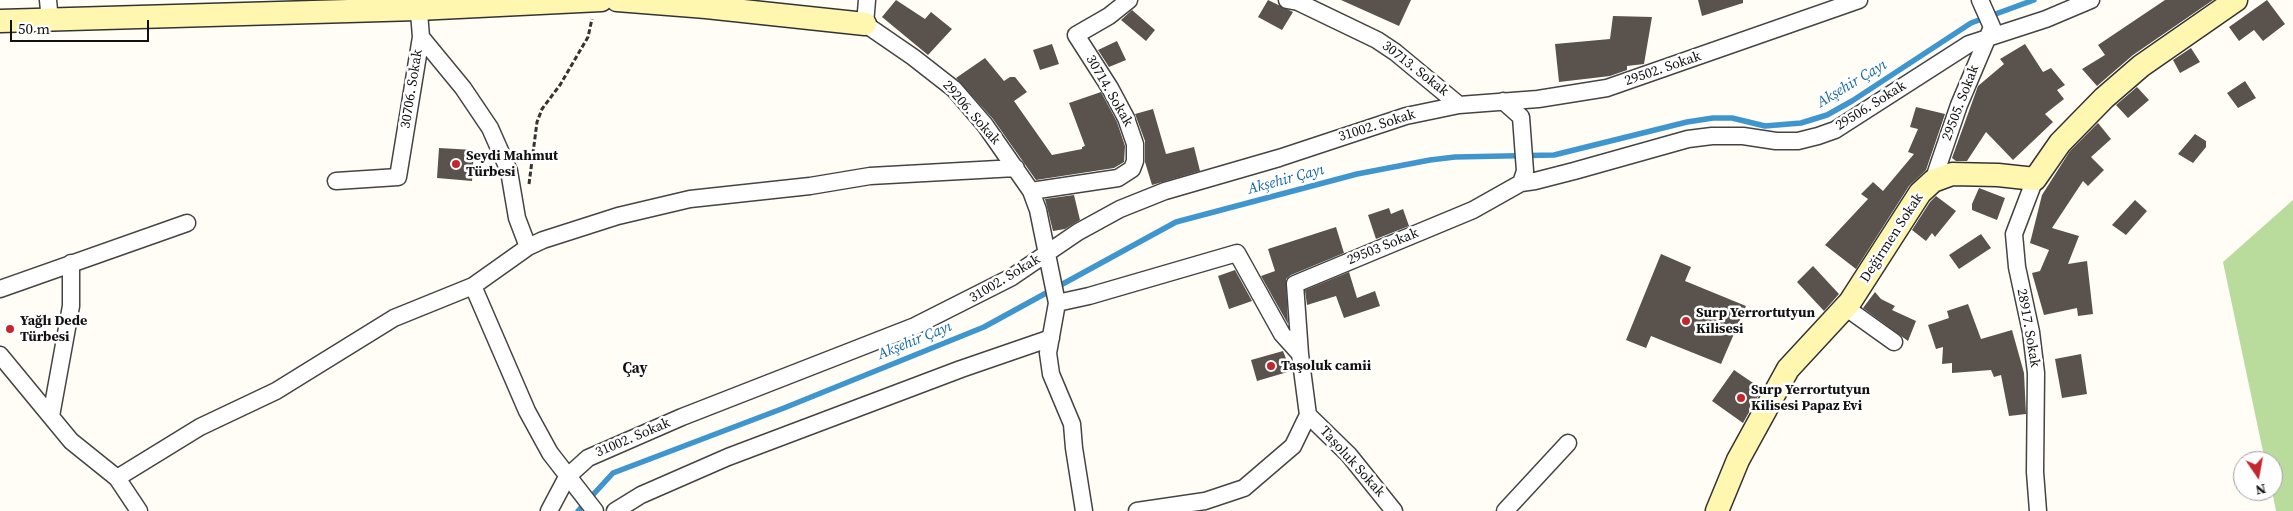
<!DOCTYPE html>
<meta charset="utf-8">
<style>
body{margin:0}
#map{position:relative;width:2293px;height:511px;overflow:hidden;background:#fffdf5;font-family:"Source Serif 4",serif}
canvas{display:block}
.north{position:absolute;left:2233px;top:451px;width:50px;height:50px;box-sizing:border-box;background:#fff;border:1px solid #a0a0a0;border-radius:50%;rotate:168deg;font-size:14px;font-weight:700;line-height:20px;text-align:center;color:#111}
.north::after{content:'';display:block;margin:auto;width:18px;height:22px;background:#c4262e;clip-path:polygon(50% 0,100% 100%,50% 72%,0 100%)}
.scale{position:absolute;left:10px;top:20px;width:139px;height:22px;box-sizing:border-box;border:2px solid #111;border-top:0;padding-left:6px;font-size:15px;line-height:18px;white-space:nowrap;color:#111;-webkit-text-stroke:4px #fff;paint-order:stroke}
</style>
<div id="map">
<canvas width="2293" height="511"></canvas>
<div class="north">N</div>
<div class="scale">50 m</div>
</div>
<script>
const ctx = document.querySelector('canvas').getContext('2d');
ctx.lineJoin = 'round';
function paint(path, color) {
  ctx.fillStyle = color;
  ctx.fill(path, 'evenodd');
}
function poly(rows) {
  const path = new Path2D();
  for (const r of rows) {
    path.moveTo(r[0], r[1]);
    for (let i = 2; i < r.length; i += 2) path.lineTo(r[i], r[i + 1]);
  }
  return path;
}
function trace(path, color, width, dash) {
  ctx.strokeStyle = color;
  ctx.lineWidth = width;
  ctx.lineCap = dash ? 'butt' : 'round';
  ctx.setLineDash(dash || []);
  ctx.stroke(path);
}
function write(font, color, halo, rows, align = 'center') {
  ctx.font = font + ' "Source Serif 4",serif';
  ctx.lineWidth = 5;
  ctx.setLineDash([]);
  ctx.textBaseline = 'middle';
  ctx.strokeStyle = halo;
  ctx.fillStyle = color;
  for (const [text, x, y, turn = 0] of rows) {
    ctx.save();
    ctx.translate(x, y);
    ctx.rotate((+turn || 0) * Math.PI / 180);
    ctx.textAlign = isNaN(turn) ? turn : align;
    if (halo) ctx.strokeText(text, 0, 0);
    ctx.fillText(text, 0, 0);
    ctx.restore();
  }
}
const forest = poly([
 [2293,200,2293,511,2276,511,2272,491,2273,461,2265,461,2223,262]
]);
const stream = poly([
 [578,511,613,473,784,408,984,327,1176,222,1357,174,1430,160,1455,157,1554,155,1687,122,1713,118,1732,118,1765,126,1801,123,1827,115,1852,101,1971,23,2034,0]
]);
const building = poly([
 [896,0,925,19,931,12,952,29,928,55,882,17],
 [1268,0,1293,12,1282,30,1258,17],
 [1341,0,1411,0,1399,26],
 [1698,0,1743,0,1743,3,1702,16],
 [2165,0,2213,0,2133,55,2097,86,2082,69,2105,55,2098,45],
 [2267,0,2285,24,2263,41,2254,30,2239,41,2229,27],
 [1132,10,1155,30,1146,41,1121,20],
 [1613,16,1652,17,1644,64,1627,66,1627,70,1610,76,1559,82,1555,44,1610,39],
 [1117,41,1126,60,1109,67,1098,50],
 [1052,44,1059,64,1040,70,1033,50],
 [2025,44,2043,72,2051,68,2065,85,2057,90,2064,99,2045,114,2053,122,2013,160,1986,132,1967,161,1956,161,1952,158,1978,86,2004,64,2000,59],
 [2191,48,2200,62,2180,73,2173,60],
 [985,58,1004,81,1010,77,1015,77,1027,92,1014,101,1052,155,1082,149,1082,147,1085,146,1069,103,1101,92,1117,122,1125,146,1124,162,1114,168,1036,180,993,119,956,78],
 [2245,81,2256,98,2238,108,2227,93],
 [2137,87,2149,100,2128,118,2116,105],
 [1916,107,1945,114,1926,170,1909,186,1856,269,1825,245,1868,199,1861,194,1873,182,1883,191,1914,154,1908,152,1918,129,1910,127],
 [1153,109,1166,154,1194,147,1200,171,1152,185,1145,162,1145,141,1135,114],
 [2098,123,2111,139,2091,157,2104,170,2088,186,2083,181,2052,228,2079,236,2068,264,2087,261,2093,314,2078,316,2077,308,2044,315,2032,273,2040,271,2049,250,2030,243,2042,195,2070,151],
 [2195,134,2206,141,2206,147,2193,163,2178,154],
 [439,148,474,150,472,181,437,178],
 [1979,188,2005,198,1997,220,1972,210,1972,204],
 [1074,195,1080,220,1065,229,1053,231,1045,199],
 [1936,196,1956,211,1935,237,1932,233,1926,241,1912,230,1930,202],
 [2135,200,2147,211,2126,235,2112,225],
 [1389,208,1391,214,1403,209,1409,226,1376,239,1368,215],
 [1336,227,1344,253,1291,275,1286,279,1288,324,1261,276,1275,271,1268,249],
 [1981,234,1991,248,1959,269,1949,255],
 [1661,254,1691,267,1685,281,1746,306,1721,364,1651,336,1646,348,1626,340],
 [1813,266,1839,294,1824,311,1797,282],
 [1235,270,1252,301,1229,309,1218,276],
 [1349,272,1357,298,1375,291,1380,306,1344,318,1336,296,1307,305,1305,290],
 [1875,292,1881,299,1895,306,1892,310,1916,321,1908,341,1863,308],
 [1968,304,1981,339,2012,330,2024,373,2026,414,2009,416,2001,375,1994,377,1991,370,1952,373,1952,363,1942,364,1943,347,1936,349,1928,325,1949,318,1947,311],
 [1283,351,1291,371,1257,381,1251,360],
 [2081,354,2087,394,2062,398,2055,359],
 [1734,370,1762,389,1743,423,1712,401]
]);
const path = poly([
 [529,184,537,122,542,109,560,85,588,37,592,19]
]);
const street = poly([
 [48,0,50,21],
 [867,0,865,24,913,57,954,89,985,125,1031,191,1038,210,1057,303,1048,353,1051,374,1072,424,1074,448,1084,511],
 [1287,0,1298,2,1377,40,1395,52,1459,105],
 [421,37,463,88,490,128,509,171,517,218,528,247],
 [2035,179,2014,234,2017,267,2031,332,2036,373,2035,472,2038,511],
 [336,181,398,177,421,37,418,0],
 [1933,181,1959,105,1992,27,1980,0],
 [1521,183,1535,181,1574,171,1688,139,1712,136,1743,136,1776,141,1798,141,1818,136,1835,130,1969,44,2046,19,2091,0],
 [1031,191,1118,178,1132,169,1135,161,1135,144,1126,118,1110,88,1076,35,1109,16,1129,0],
 [473,286,527,411,550,453,595,511],
 [0,289,187,223],
 [1057,303,1089,296,1237,253,1282,334,1300,354,1308,415,1293,446,1244,488,1205,501,1137,511],
 [1845,307,1894,342],
 [1300,354,1295,284,1473,210,1521,183,1525,171,1521,117,1503,101],
 [0,355,71,441,117,478,139,511],
 [1308,415,1349,455,1394,511],
 [51,416,71,306,71,263],
 [117,478,200,427,276,391,394,318,473,286,528,247,543,240,618,216,690,199,810,186,870,176,1016,168],
 [549,511,567,477,588,458,682,417,915,326,1012,277,1078,232,1120,209,1165,191,1279,158,1406,116,1459,105,1538,99,1607,88,1859,0],
 [615,511,641,495,728,457,961,369,1051,338],
 [1505,511,1568,443]
]);
const secondary = poly([
 [617,0,706,7,865,24],
 [0,21,418,9,601,0],
 [1717,511,1738,460,1788,369,1850,302,1920,193,1933,181,1952,174,1998,175,2035,179,2060,143,2104,98,2141,66,2236,0]
]);
const markers = [
 [456,164,5,"#c4262e"],
 [1686,321,5,"#c4262e"],
 [10,329,5,"#c4262e"],
 [1271,366,5,"#c4262e"],
 [1741,398,5,"#c4262e"]
];
const streetNames = [
 ["30713. Sokak",1415,69,38],
 ["29502. Sokak",1663,69,-19],
 ["30706. Sokak",412,89,-81],
 ["30714. Sokak",1109,91,60],
 ["29505. Sokak",1961,103,-69],
 ["29506. Sokak",1871,106,-32],
 ["29206. Sokak",971,113,49],
 ["31002. Sokak",1377,126,-17],
 ["Değirmen Sokak",1892,238,-57],
 ["29503 Sokak",1383,247,-22],
 ["31002. Sokak",1005,279,-31],
 ["28917. Sokak",2028,328,80],
 ["31002. Sokak",633,438,-23],
 ["Taşoluk Sokak",1352,462,48]
];
const poiNames = [
 ["Seydi Mahmut",466,156],
 ["Türbesi",466,172],
 ["Surp Yerrortutyun",1696,313],
 ["Kilisesi",1696,329],
 ["Yağlı Dede",20,321],
 ["Türbesi",20,337],
 ["Taşoluk camii",1281,366],
 ["Surp Yerrortutyun",1751,390],
 ["Kilisesi Papaz Evi",1751,406]
];
const waterNames = [
 ["Akşehir Çayı",1852,84,-31],
 ["Akşehir Çayı",1286,180,-15],
 ["Akşehir Çayı",915,341,-22]
];
const neighbourhoodNames = [
 ["Çay",635,369]
];
paint(forest, '#b9dc9c');
trace(stream, '#3f96cf', 5.5);
paint(building, '#5a524d');
trace(street, '#444', 19);
trace(secondary, '#333', 25);
trace(path, '#333', 3, [5, 2.5]);
trace(street, '#fff', 16);
trace(secondary, '#fff6b0', 22);
for (const [x, y, r, color] of markers) {
  const dot = new Path2D();
  dot.arc(x, y, r, 0, 2 * Math.PI);
  ctx.fillStyle = color;
  ctx.fill(dot);
  trace(dot, '#fff', 2);
}
write('14px', '#111', '#fff', streetNames);
write('bold 14px', '#111', '#fff', poiNames, 'left');
write('italic 15px', '#1768a6', '#fff', waterNames);
write('bold 15px', '#111', '#fff', neighbourhoodNames);
</script>
